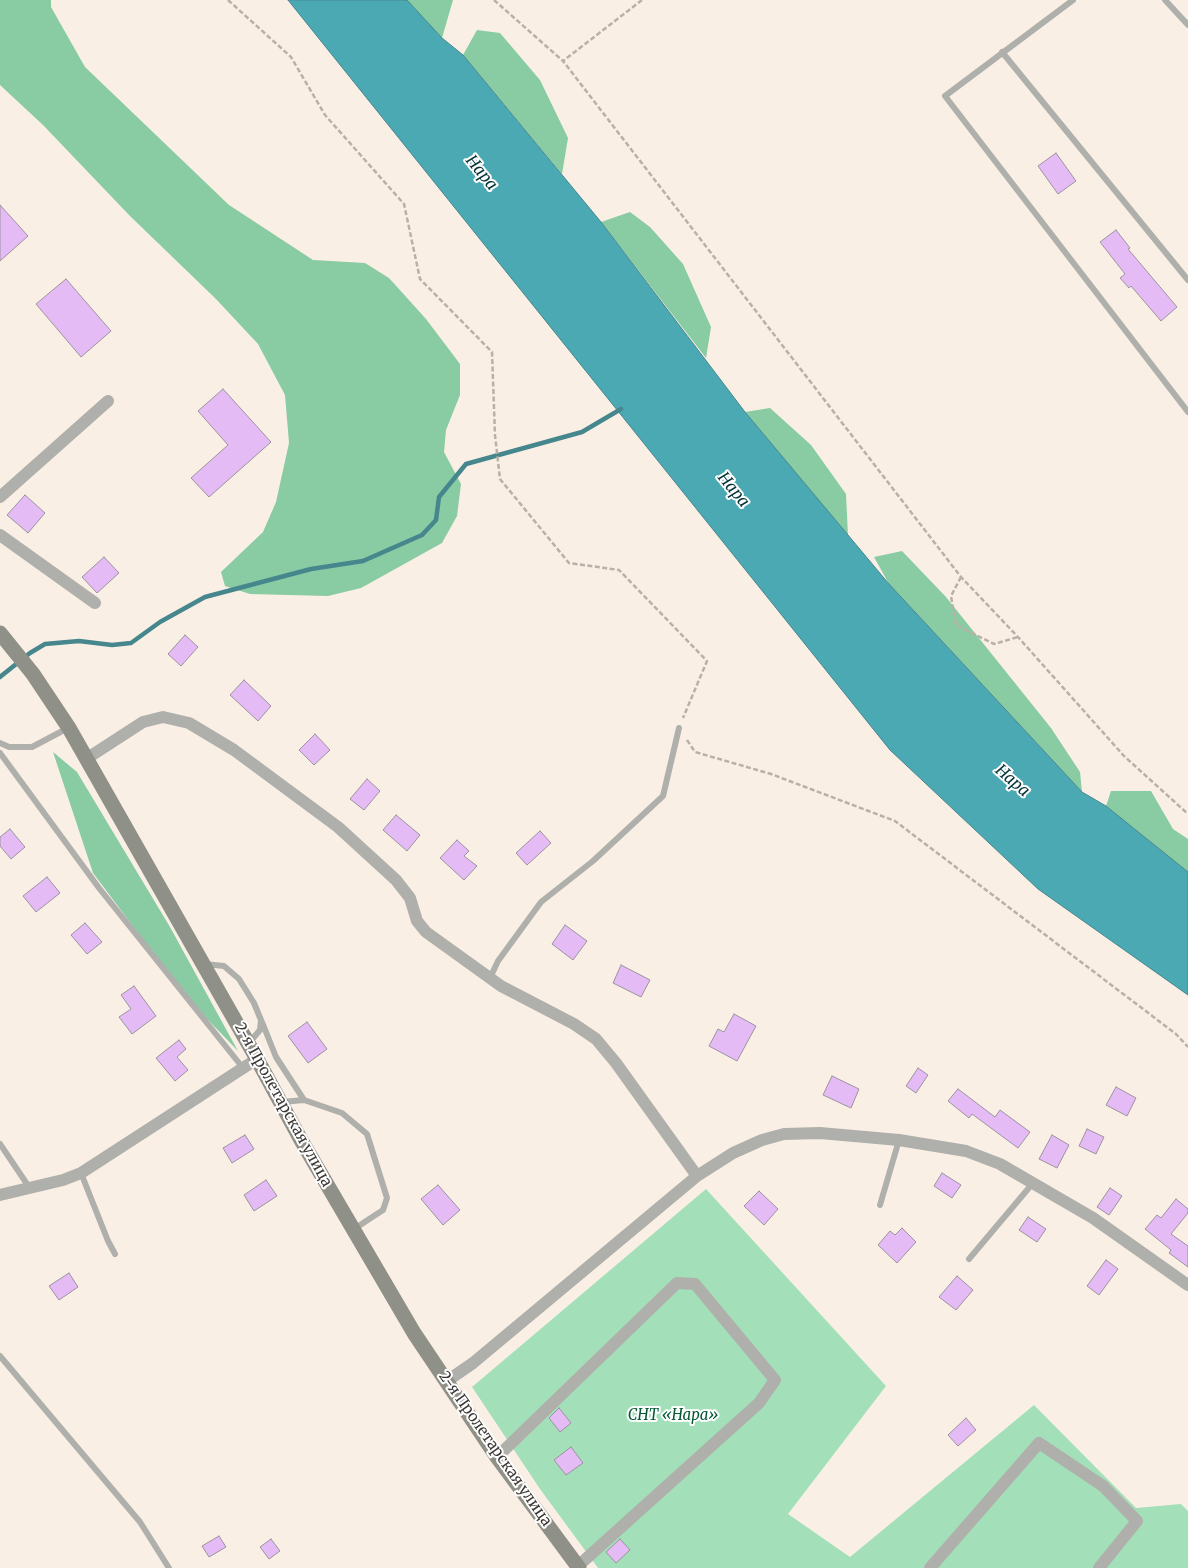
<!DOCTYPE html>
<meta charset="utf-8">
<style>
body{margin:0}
canvas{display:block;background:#faefe5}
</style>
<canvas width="1188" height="1568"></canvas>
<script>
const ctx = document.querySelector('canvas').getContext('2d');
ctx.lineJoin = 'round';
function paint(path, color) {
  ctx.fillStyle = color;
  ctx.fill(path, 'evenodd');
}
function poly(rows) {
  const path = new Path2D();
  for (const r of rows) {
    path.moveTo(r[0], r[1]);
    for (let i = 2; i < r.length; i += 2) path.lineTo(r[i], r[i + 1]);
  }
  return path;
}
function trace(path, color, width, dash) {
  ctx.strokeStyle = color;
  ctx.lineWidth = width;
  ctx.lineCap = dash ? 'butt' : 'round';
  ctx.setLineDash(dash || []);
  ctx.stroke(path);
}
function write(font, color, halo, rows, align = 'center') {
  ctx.font = font + ' Merriweather,serif';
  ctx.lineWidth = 4;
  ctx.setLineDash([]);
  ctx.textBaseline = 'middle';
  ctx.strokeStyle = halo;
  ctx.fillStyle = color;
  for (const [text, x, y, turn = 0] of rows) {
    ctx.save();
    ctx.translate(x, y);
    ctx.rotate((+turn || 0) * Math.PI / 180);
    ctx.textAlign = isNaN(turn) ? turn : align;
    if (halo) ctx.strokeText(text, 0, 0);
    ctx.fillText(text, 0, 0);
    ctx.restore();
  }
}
const green = poly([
 [706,1189,886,1386,788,1514,850,1557,1034,1405,1136,1508,1181,1504,1188,1511,1188,1568,598,1568,540,1489,472,1387]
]);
const forest = poly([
 [0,0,51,0,51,7,85,67,229,205,313,260,365,263,389,278,426,319,460,364,460,395,446,430,444,452,461,484,457,516,442,543,361,588,328,596,250,594,225,586,221,572,263,532,276,502,289,443,285,395,258,344,216,299,130,216,43,125,0,85],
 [407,0,453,0,442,38],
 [477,30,500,33,540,80,568,138,562,174,463,55],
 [630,212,650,227,683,264,711,327,706,358,601,222],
 [770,408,811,445,846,494,848,536,745,412],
 [902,551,946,597,1051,728,1080,772,1082,792,889,584,874,557],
 [53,752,77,772,170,927,238,1051,187,998,93,873],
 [1111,791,1151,791,1173,829,1188,839,1188,872,1106,806]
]);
const water = poly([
 [288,0,407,0,442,38,463,55,601,222,745,412,889,584,1082,792,1106,806,1188,872,1188,995,1038,889,890,750,288,0]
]);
const stream = poly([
 [0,677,30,653,45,644,79,641,112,645,131,643,160,622,205,597,311,569,363,561,422,535,436,520,439,497,466,464,582,432,621,409]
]);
const building = poly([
 [1056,153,1076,181,1058,194,1038,166,1056,153],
 [0,205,28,236,0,261,0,205],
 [1116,230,1130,248,1128,249,1177,307,1161,321,1131,286,1129,288,1120,278,1125,274,1100,242,1116,230],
 [66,279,111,331,81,357,36,304,66,279],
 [223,389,271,442,209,497,191,478,228,445,198,411,223,389],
 [25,495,45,513,28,533,7,515,25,495],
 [104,557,119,573,97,593,82,577,104,557],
 [185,635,198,647,181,666,168,654,185,635],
 [244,680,271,706,258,721,230,695,244,680],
 [315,734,330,750,314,765,299,750,315,734],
 [367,779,380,791,364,810,350,799,367,779],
 [396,815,420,835,407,851,383,830,396,815],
 [10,829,25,847,11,859,0,846,0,837,10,829],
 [540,831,551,843,527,865,516,853,540,831],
 [457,840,469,851,464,856,477,866,464,880,440,858,457,840],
 [47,877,60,893,36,912,23,896,47,877],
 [85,923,102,942,87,954,71,935,85,923],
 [565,925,587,941,573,960,552,944,565,925],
 [621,965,650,980,641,997,613,983,621,965],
 [134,986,156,1016,132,1034,119,1017,131,1009,121,995,134,986],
 [734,1014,756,1026,737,1061,709,1046,718,1029,724,1032,734,1014],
 [307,1022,327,1049,308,1063,288,1036,307,1022],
 [179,1040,186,1049,177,1057,188,1070,175,1081,156,1058,179,1040],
 [918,1068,928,1075,916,1093,906,1086,918,1068],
 [832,1076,859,1089,851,1108,823,1095,832,1076],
 [1116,1087,1136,1098,1127,1116,1106,1105,1116,1087],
 [958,1089,995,1117,1000,1110,1030,1132,1018,1148,972,1114,969,1118,948,1101,958,1089],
 [1087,1129,1104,1137,1096,1154,1079,1146,1087,1129],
 [245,1135,254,1149,232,1163,223,1148,245,1135],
 [1052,1135,1069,1145,1057,1168,1039,1159,1052,1135],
 [942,1173,961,1185,952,1198,934,1186,942,1173],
 [266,1180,277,1196,254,1211,244,1195,266,1180],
 [438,1185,460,1210,443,1225,421,1199,438,1185],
 [1110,1188,1122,1196,1109,1215,1097,1207,1110,1188],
 [759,1191,778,1209,764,1225,744,1206,759,1191],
 [1176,1199,1188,1209,1188,1213,1171,1234,1188,1246,1188,1267,1169,1253,1171,1250,1145,1229,1157,1215,1161,1218,1176,1199],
 [1028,1217,1046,1229,1037,1242,1019,1230,1028,1217],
 [902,1228,916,1242,897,1263,878,1245,890,1231,895,1235,902,1228],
 [1106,1260,1118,1269,1099,1295,1087,1286,1106,1260],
 [69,1273,78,1287,59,1300,49,1286,69,1273],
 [957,1276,973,1290,956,1310,939,1297,957,1276],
 [559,1408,571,1423,560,1432,549,1418,559,1408],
 [966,1418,976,1430,958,1446,948,1435,966,1418],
 [571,1447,583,1463,566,1475,554,1460,571,1447],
 [219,1536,226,1547,209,1557,202,1546,219,1536],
 [271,1539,280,1551,269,1559,260,1547,271,1539],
 [620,1539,630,1550,616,1563,606,1552,620,1539]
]);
const path = poly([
 [228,0,291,57,325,115,404,204,420,279,492,352,495,435,500,479,569,563,619,570,707,661,683,718],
 [494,0,563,61],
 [642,0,563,61,961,577,1018,637,1124,756,1188,814],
 [961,577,951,596,956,625,994,644,1018,637],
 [687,740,695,752,771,774,895,821,1176,1034,1188,1047]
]);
const lane = poly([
 [1073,0,945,96,1188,412],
 [1165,0,1188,25],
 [1002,52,1188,280],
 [0,743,9,747,32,747,68,728],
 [0,753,99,888,243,1068],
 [205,964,224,966,239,979,254,1003,261,1020,260,1030,249,1043],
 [490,978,498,961,541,902,593,861,663,796,679,728],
 [262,1022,276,1057,304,1100],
 [282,1102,304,1100,342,1113,367,1134,387,1198,383,1210,354,1229],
 [0,1144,29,1187],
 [81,1173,108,1241,115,1254],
 [880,1205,899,1140],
 [969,1259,1033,1183],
 [0,1356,140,1522,169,1568]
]);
const street = poly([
 [0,497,108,401],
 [0,535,95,603],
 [86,759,143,722,163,717,189,723,234,750,338,827,396,880,410,898,417,921,426,932,501,986,574,1024,596,1039,616,1063,697,1176],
 [0,1195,63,1180,81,1173,257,1059],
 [447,1381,473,1363,697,1176,733,1153,762,1140,784,1134,820,1133,899,1140,966,1151,1000,1164,1093,1218,1188,1285],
 [497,1457,677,1283,695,1284,775,1380,759,1403,578,1566],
 [930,1568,1039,1443,1103,1486,1137,1521,1099,1568]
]);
const secondary = poly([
 [0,633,33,674,69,728,257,1059,301,1140,414,1333,497,1457,579,1568]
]);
const streetNames = [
 ["2-я Пролетарская улица",283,1105,61],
 ["2-я Пролетарская улица",495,1449,55]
];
const parkNames = [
 ["СНТ «Нара»",673,1416]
];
const waterNames = [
 ["Нара",481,173,51],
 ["Нара",733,490,51],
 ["Нара",1012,781,41]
];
paint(green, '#a3e0b9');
paint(forest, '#89cba2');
paint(water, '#4ba9b4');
trace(water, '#46878e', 1);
trace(stream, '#46878e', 4.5);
paint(building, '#e4bbf4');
trace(building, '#9b939e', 1);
trace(path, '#b9b0a9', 2.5, [5, 2.5]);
trace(lane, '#afb0ab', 6);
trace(street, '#afb0ab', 12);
trace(secondary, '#8f9189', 15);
write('15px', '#3c3734', '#fefefe', streetNames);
write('italic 15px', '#055833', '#fefefe', parkNames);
write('italic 16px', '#033237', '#fefefe', waterNames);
</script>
